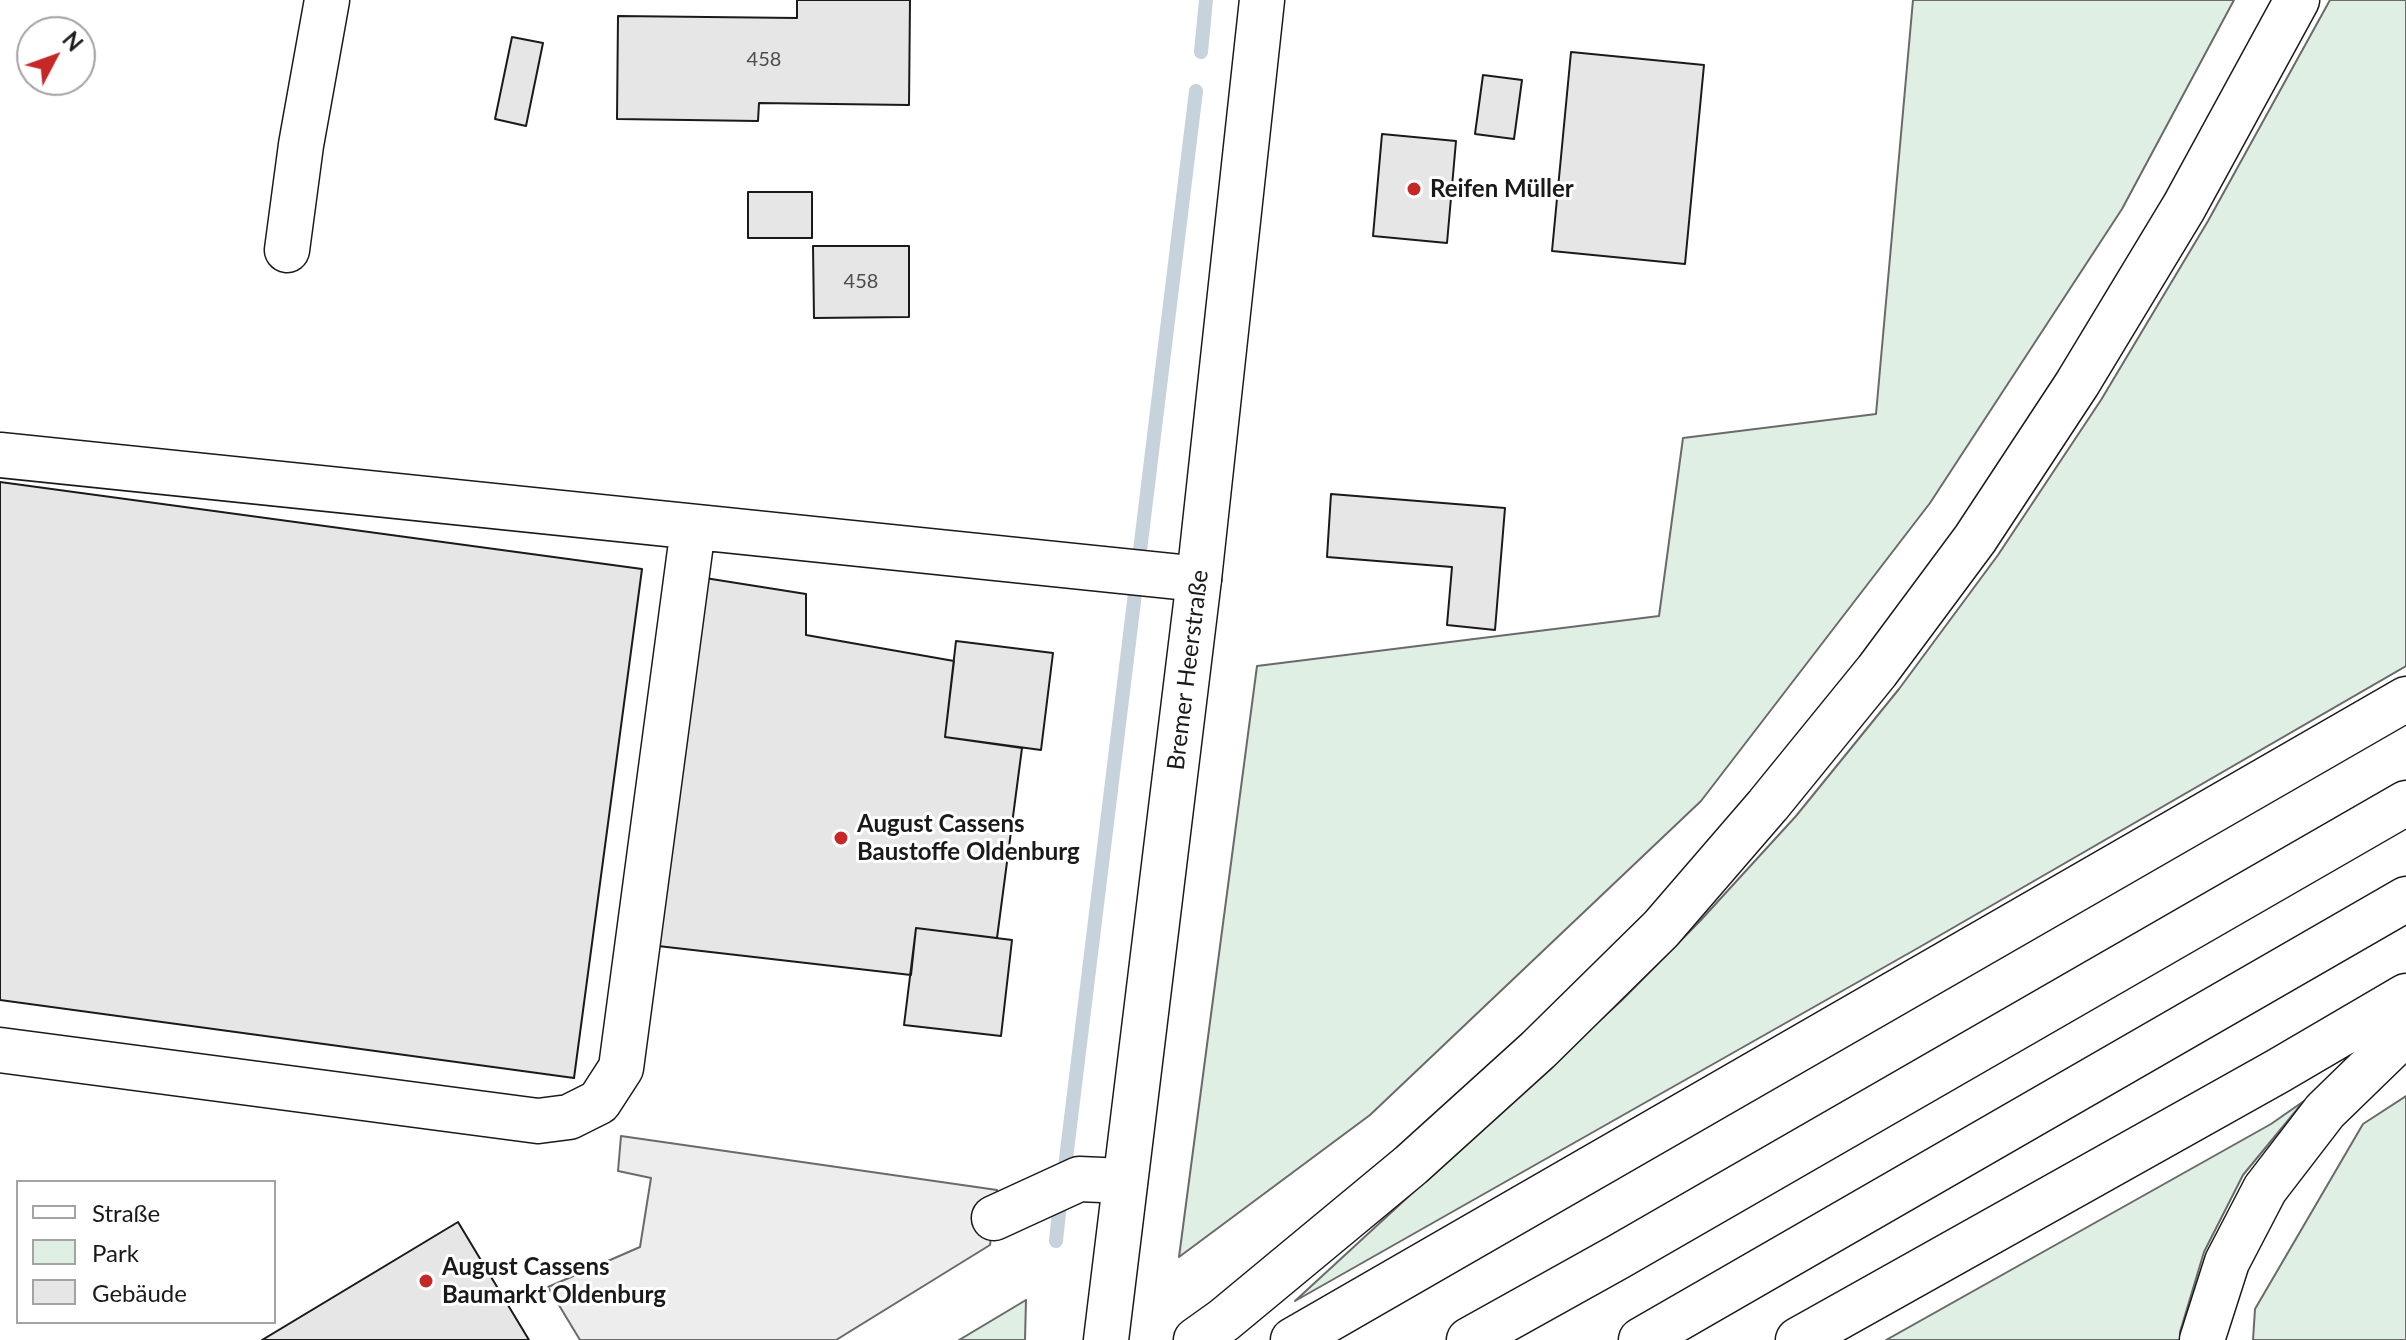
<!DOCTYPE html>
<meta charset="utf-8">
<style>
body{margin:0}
#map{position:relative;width:2406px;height:1340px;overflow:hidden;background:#fff;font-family:Lato,sans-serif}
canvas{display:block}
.legend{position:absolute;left:16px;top:1180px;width:260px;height:144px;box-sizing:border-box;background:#fff;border:2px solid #a3a3a3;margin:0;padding:10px 14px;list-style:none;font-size:24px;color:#1a1a1a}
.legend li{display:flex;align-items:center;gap:16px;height:40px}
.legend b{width:40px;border:2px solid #a3a3a3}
.north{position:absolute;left:16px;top:16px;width:80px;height:80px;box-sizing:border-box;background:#fff;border:2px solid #a3a3a3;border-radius:50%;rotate:49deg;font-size:22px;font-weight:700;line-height:32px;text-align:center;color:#1a1a1a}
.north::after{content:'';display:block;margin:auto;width:28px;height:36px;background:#c62828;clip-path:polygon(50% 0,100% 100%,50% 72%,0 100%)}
</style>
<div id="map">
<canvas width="2406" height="1340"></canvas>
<ul class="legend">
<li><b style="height:10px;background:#fff"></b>Straße</li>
<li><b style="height:22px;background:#e0efe3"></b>Park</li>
<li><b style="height:22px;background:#e6e6e6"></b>Gebäude</li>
</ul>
<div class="north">N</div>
</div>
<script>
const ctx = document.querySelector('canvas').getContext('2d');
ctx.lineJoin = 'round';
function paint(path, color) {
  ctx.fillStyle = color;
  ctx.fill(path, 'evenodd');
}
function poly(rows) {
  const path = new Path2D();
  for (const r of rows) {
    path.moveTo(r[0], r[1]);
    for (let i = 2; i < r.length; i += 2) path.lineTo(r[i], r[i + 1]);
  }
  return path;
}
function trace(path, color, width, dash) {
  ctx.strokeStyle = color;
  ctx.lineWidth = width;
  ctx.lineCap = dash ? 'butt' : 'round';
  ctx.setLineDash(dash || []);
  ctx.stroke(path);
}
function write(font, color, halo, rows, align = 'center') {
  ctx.font = font + ' Lato,sans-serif';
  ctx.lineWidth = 6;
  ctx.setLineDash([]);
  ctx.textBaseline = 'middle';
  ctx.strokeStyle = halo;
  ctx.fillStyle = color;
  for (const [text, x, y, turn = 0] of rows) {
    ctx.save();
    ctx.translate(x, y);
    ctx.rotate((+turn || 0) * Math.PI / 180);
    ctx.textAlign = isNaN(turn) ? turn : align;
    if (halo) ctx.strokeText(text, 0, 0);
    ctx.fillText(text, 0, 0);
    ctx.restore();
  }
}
const green = poly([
 [1913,0,2234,0,2122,209,1930,503,1701,801,1370,1115,1179,1257,1257,666,1659,616,1683,438,1876,414,1913,0],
 [2330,0,2406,0,2406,666,1918,948,1295,1301,1622,1000,1700,921,1796,816,1899,689,1998,555,2101,400,2208,221,2330,0],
 [2406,1096,2406,1340,2253,1340,2255,1309,2363,1124,2406,1096],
 [2304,1101,2243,1175,2204,1252,2180,1332,2180,1340,1886,1340,2271,1124,2304,1101],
 [1026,1300,1025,1340,959,1340,1026,1300]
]);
const parking = poly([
 [621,1136,997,1190,990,1245,836,1340,580,1340,548,1287,640,1247,651,1178,618,1171,621,1136]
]);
const stream = poly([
 [1201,52,1206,0],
 [1138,567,1196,91],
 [1065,1167,1136,585],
 [1056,1241,1060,1203]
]);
const building = poly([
 [797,0,910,0,909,105,759,103,758,121,617,119,618,16,797,18,797,0],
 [512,37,543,43,526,126,495,119,512,37],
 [1571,52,1704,65,1685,264,1552,251,1571,52],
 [1483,75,1522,80,1514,139,1475,134,1483,75],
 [1382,134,1456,141,1447,243,1373,236,1382,134],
 [748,192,812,192,812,238,748,238,748,192],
 [813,246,909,246,909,317,814,318,813,246],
 [0,482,642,569,574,1078,0,1000,0,482],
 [1331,494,1505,508,1495,630,1447,625,1452,567,1327,557,1331,494],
 [705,578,806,594,806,635,954,661,945,737,1022,748,997,938,916,928,911,975,658,946,705,578],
 [956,641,1053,653,1041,750,945,737,956,641],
 [916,928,1012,940,1001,1036,904,1025,916,928],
 [458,1222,529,1340,262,1340,458,1222]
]);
const minor = poly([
 [287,250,301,145,327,0],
 [0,455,1199,579],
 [0,1050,538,1121,569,1117,599,1102,621,1068,693,528],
 [994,1218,1079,1179,1125,1181]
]);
const major = poly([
 [1106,1340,1199,579,1262,0]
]);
const highway = poly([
 [1196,1340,1224,1320,1411,1165,1538,1050,1661,929,1768,805,1877,671,1975,539,2077,384,2184,207,2297,0],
 [1293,1340,2406,699],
 [1469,1340,1618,1257,2406,803],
 [1641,1340,2406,899],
 [1798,1340,2278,1071,2406,996],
 [2202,1340,2227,1262,2265,1189,2325,1111,2398,1040,2406,1035]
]);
const markers = [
 [1414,189,8,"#c62828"],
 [841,838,8,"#c62828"],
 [426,1281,8,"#c62828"]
];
const numberNames = [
 ["458",764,60],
 ["458",861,282]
];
const poiNames = [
 ["Reifen Müller",1430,189],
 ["August Cassens",857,824],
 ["Baustoffe Oldenburg",857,852],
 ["August Cassens",442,1267],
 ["Baumarkt Oldenburg",442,1295]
];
const streetNames = [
 ["Bremer Heerstraße",1188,670,-83]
];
paint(green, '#e0efe3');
trace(green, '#6a6a6a', 2);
paint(parking, '#ededed');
trace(parking, '#6a6a6a', 2);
trace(stream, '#c6d2dc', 14);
paint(building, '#e6e6e6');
trace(building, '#1a1a1a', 2);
trace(minor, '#1a1a1a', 47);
trace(major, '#1a1a1a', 47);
trace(highway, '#1a1a1a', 47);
trace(minor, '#fff', 44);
trace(major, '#fff', 44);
trace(highway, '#fff', 44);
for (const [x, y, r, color] of markers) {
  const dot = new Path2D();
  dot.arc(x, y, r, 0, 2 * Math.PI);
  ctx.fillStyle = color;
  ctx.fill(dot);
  trace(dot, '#fff', 3);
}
write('20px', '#4d4d4d', null, numberNames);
write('bold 24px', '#1a1a1a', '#fff', poiNames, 'left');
write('24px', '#1a1a1a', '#fff', streetNames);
</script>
